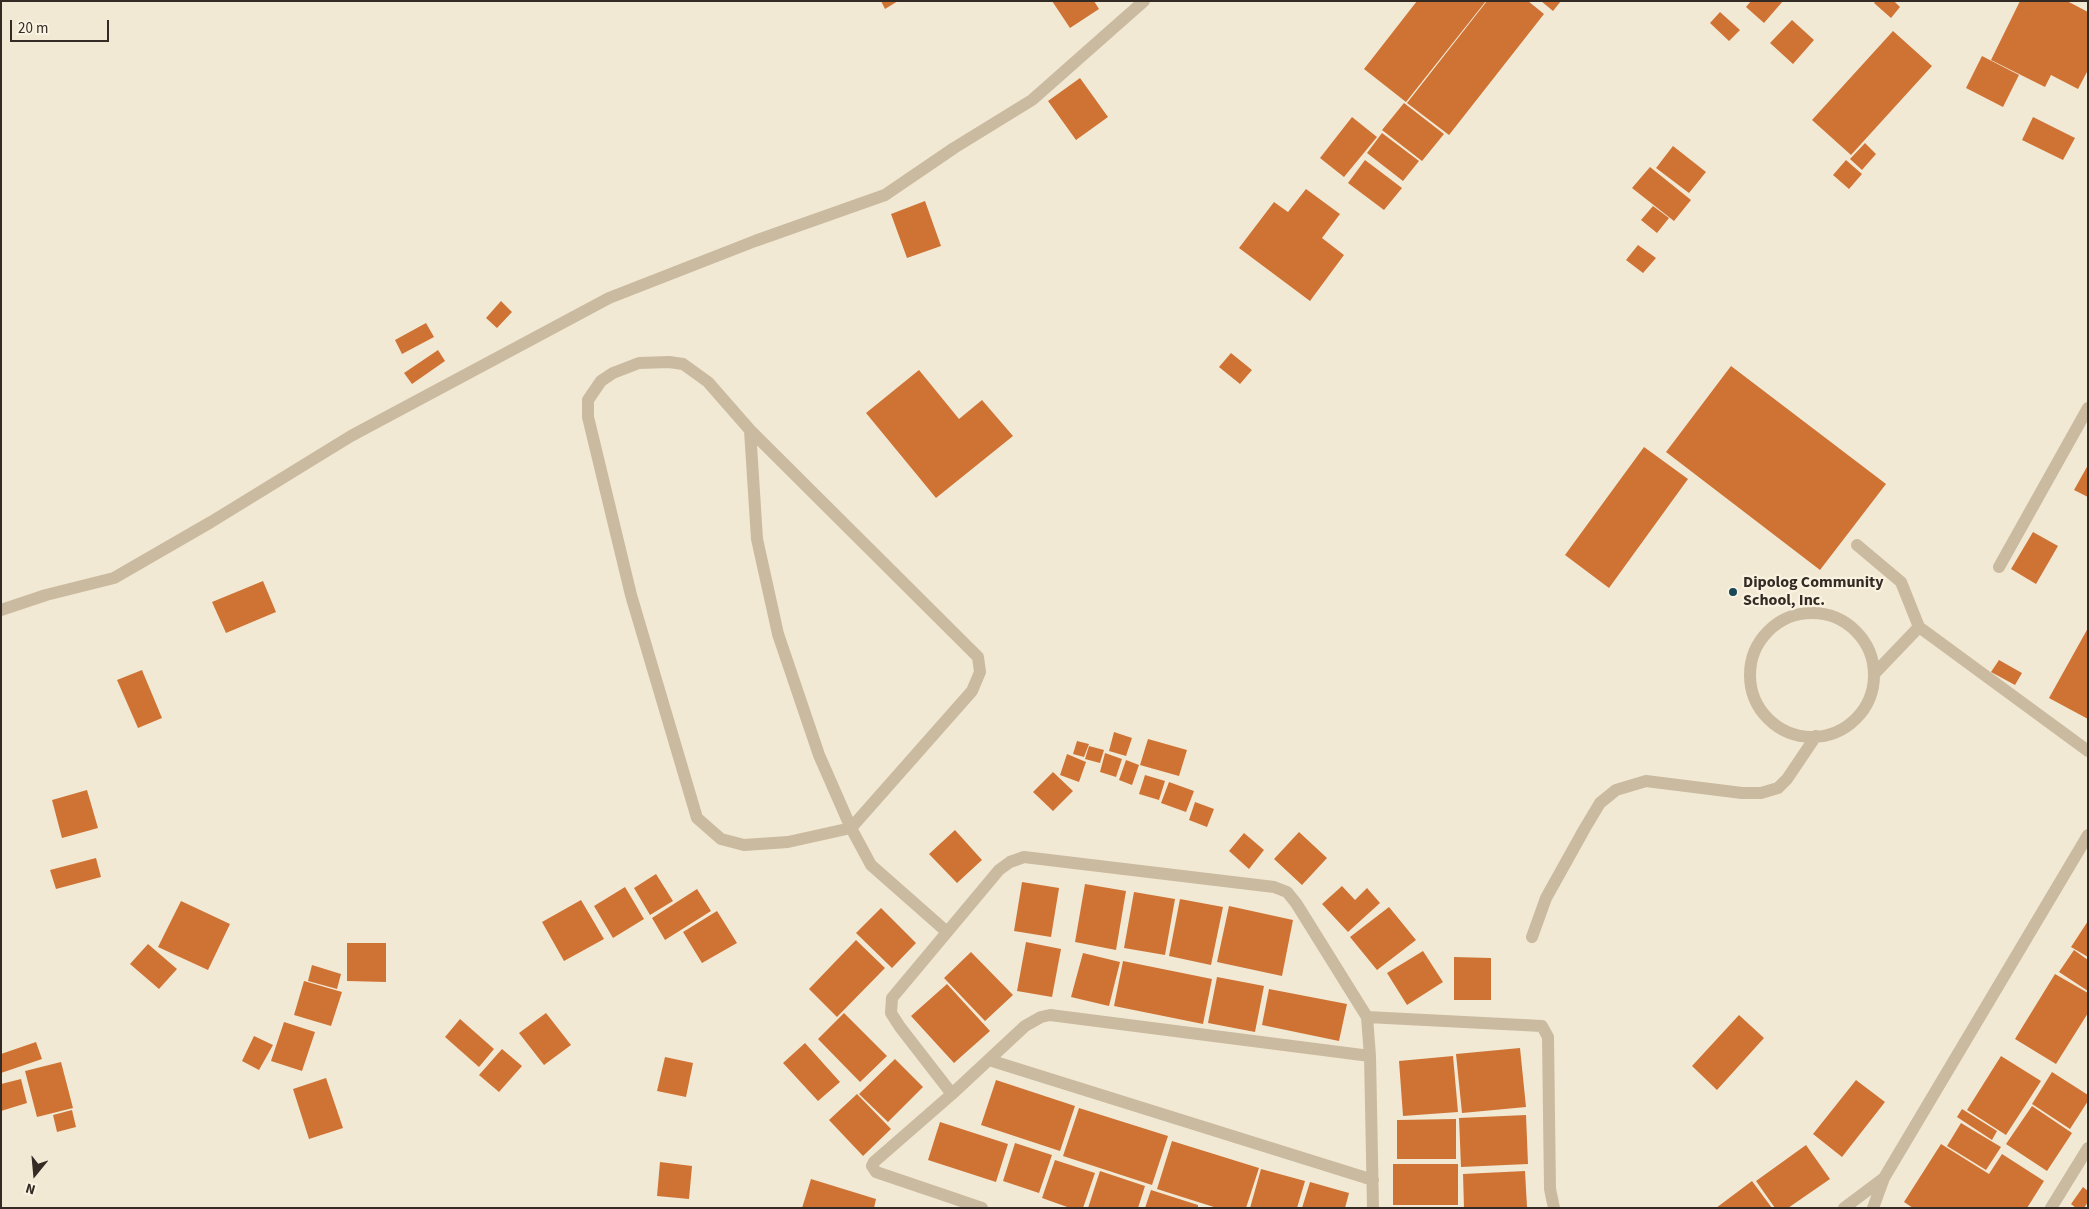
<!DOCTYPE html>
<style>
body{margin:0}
#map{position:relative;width:2089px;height:1209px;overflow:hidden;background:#f2e9d4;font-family:"Source Sans 3",sans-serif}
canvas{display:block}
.frame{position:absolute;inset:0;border:2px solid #332b24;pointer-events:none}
.north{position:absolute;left:10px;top:1149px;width:50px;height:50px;-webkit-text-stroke:4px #faf2e0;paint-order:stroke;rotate:197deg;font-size:14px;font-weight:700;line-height:20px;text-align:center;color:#332b24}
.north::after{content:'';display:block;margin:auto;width:18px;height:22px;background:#332b24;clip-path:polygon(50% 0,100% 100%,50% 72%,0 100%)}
.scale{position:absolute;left:10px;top:20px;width:99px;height:22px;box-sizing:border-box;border:2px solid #332b24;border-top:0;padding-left:6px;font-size:15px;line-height:18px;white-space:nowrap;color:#332b24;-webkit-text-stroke:4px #faf2e0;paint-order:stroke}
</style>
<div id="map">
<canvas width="2089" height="1209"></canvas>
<div class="frame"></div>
<div class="north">N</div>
<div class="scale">20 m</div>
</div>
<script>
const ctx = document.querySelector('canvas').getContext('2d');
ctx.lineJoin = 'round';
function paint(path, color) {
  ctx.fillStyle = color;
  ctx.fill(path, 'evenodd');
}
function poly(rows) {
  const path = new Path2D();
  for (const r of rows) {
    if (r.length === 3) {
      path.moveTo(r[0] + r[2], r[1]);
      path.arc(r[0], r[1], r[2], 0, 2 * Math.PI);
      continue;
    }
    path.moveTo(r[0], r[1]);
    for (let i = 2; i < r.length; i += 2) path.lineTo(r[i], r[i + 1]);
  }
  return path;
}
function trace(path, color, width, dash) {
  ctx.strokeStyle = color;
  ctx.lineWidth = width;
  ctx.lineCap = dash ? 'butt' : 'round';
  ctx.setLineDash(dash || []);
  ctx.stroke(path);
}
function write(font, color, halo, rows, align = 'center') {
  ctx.font = font + ' "Source Sans 3",sans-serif';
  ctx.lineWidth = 4.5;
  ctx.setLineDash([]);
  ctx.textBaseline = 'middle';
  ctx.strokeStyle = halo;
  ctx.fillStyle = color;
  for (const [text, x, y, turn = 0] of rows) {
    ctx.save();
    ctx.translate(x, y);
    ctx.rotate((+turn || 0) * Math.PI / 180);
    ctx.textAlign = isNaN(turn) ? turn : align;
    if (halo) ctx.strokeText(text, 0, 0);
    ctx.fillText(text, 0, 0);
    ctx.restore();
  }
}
const building = poly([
 [881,1,898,1,885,9],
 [1052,1,1094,1,1099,9,1070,28],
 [1417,1,1486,1,1406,102,1364,69],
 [1487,1,1528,1,1544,14,1449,135,1407,103],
 [1541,1,1561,1,1553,11],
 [1751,1,1783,1,1764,23,1746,7],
 [1876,1,1894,1,1900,7,1891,18,1874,3],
 [2020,1,2067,1,2088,12,2088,70,2078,89,2051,75,2045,87,1991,60],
 [1720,12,1740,30,1729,41,1710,23],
 [1792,20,1814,40,1793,64,1770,43],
 [1893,31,1932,66,1851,155,1812,120],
 [1982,56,2019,75,2003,107,1966,88],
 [1080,78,1108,117,1076,140,1048,101],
 [1404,103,1444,134,1422,161,1382,130],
 [1352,117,1377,137,1344,177,1320,158],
 [2033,117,2075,138,2063,160,2022,140],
 [1382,133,1419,161,1403,181,1367,153],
 [1865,143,1876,154,1862,170,1850,159],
 [1673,146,1706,172,1689,193,1656,168],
 [1365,160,1402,188,1384,210,1348,183],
 [1846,160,1862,174,1849,189,1833,175],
 [1650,167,1691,200,1674,221,1632,188],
 [1306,189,1340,214,1322,238,1344,255,1310,301,1239,248,1274,202,1288,212],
 [925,201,941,246,907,258,891,214],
 [1653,206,1669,218,1657,233,1641,220],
 [1638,245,1656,258,1643,273,1626,260],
 [501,301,512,312,497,328,486,318],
 [426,323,434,337,402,354,395,340],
 [438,350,445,361,412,384,404,373],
 [1231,353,1252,370,1240,384,1219,367],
 [1731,366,1886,484,1820,570,1666,452],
 [919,370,959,419,982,400,1013,436,936,498,866,413],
 [1644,447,1688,479,1609,588,1565,555],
 [2088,465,2088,497,2074,490],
 [2033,532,2058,546,2036,584,2011,569],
 [263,581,276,612,226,633,212,602],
 [2088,628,2088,719,2049,698],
 [1999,660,2022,673,2015,685,1991,672],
 [142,670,162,718,138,728,117,680],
 [1114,732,1132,738,1126,756,1109,751],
 [1148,739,1187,750,1179,776,1140,765],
 [1077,741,1089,744,1084,757,1073,754],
 [1089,746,1104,750,1100,763,1085,759],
 [1105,753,1122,759,1116,777,1100,772],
 [1067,754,1086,762,1079,782,1060,775],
 [1126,760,1139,765,1132,785,1119,780],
 [1053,772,1073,791,1053,811,1033,792],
 [1145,775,1165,781,1159,800,1139,794],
 [1169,782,1194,791,1186,812,1161,803],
 [87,790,98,828,62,838,52,800],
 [1195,802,1214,809,1207,827,1189,820],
 [955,830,982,860,957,883,929,854],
 [1299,832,1327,858,1302,885,1274,859],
 [1244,833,1264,850,1249,869,1229,851],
 [96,858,101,877,56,889,50,870],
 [656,874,673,901,650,915,634,888],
 [1022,882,1059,888,1051,937,1014,931],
 [1085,884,1126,891,1116,950,1075,942],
 [1342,886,1355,900,1367,888,1380,903,1348,932,1322,904],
 [625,887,644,919,613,938,594,906],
 [697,889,711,911,665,940,652,918],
 [1134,892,1175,899,1165,955,1124,948],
 [1180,899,1223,907,1211,965,1169,956],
 [581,900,604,939,564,961,542,922],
 [181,901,230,924,208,970,158,947],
 [1229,906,1293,920,1282,976,1217,962],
 [1389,907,1416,940,1377,970,1350,937],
 [881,908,916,943,892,968,856,933],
 [717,911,737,943,702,963,683,932],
 [2088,921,2088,957,2071,947],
 [856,940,885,968,837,1017,809,989],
 [1026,942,1061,949,1052,997,1017,991],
 [347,943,386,943,386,982,347,981],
 [148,944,177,969,159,989,130,964],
 [2074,950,2088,960,2088,991,2059,972],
 [1423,951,1443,982,1407,1005,1387,973],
 [971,952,1013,995,985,1021,944,978],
 [1083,953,1120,962,1109,1006,1071,997],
 [1454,957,1491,958,1491,1000,1454,1000],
 [1123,961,1212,979,1203,1024,1114,1006],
 [312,965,341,974,337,989,308,981],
 [2055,974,2088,993,2088,1013,2056,1064,2015,1039],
 [1217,977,1264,986,1255,1032,1208,1023],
 [304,981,342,992,331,1026,294,1015],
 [947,984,990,1031,954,1063,911,1016],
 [1269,989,1347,1004,1339,1041,1262,1025],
 [546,1013,571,1045,544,1065,519,1033],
 [844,1013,887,1056,860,1082,818,1039],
 [1739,1015,1764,1038,1717,1090,1692,1066],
 [460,1019,494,1049,479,1067,445,1037],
 [284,1022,315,1032,302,1071,271,1061],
 [254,1036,273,1045,259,1070,242,1061],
 [36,1042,42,1059,1,1073,1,1054],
 [805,1043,840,1082,818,1101,783,1063],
 [1520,1048,1526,1107,1462,1113,1456,1054],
 [502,1049,522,1066,499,1092,479,1075],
 [1453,1056,1458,1112,1403,1116,1399,1061],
 [2001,1056,2041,1081,2006,1135,1967,1110],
 [665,1057,693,1063,686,1097,657,1091],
 [895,1059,923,1087,888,1122,859,1094],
 [61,1062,73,1108,37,1117,25,1071],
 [2052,1072,2088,1095,2088,1101,2070,1129,2032,1104],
 [326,1078,343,1128,309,1139,293,1089],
 [21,1079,27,1103,1,1111,1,1084],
 [996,1080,1075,1106,1060,1151,981,1125],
 [1856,1080,1885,1102,1842,1157,1813,1134],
 [857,1094,891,1129,863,1156,829,1120],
 [2032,1106,2072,1133,2047,1171,2006,1144],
 [1079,1108,1168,1136,1152,1185,1063,1156],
 [1962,1109,1997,1131,1992,1140,1957,1117],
 [72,1110,76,1127,57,1132,53,1115],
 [1526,1115,1528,1164,1461,1167,1459,1118],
 [1456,1119,1456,1159,1397,1159,1397,1120],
 [940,1122,1008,1144,996,1182,928,1160],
 [1961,1123,2001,1147,1986,1170,1947,1146],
 [1172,1141,1259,1168,1246,1208,1217,1208,1157,1189],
 [1015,1143,1052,1155,1039,1193,1003,1181],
 [1941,1144,1989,1174,2002,1154,2044,1181,2027,1208,1913,1208,1904,1202],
 [1806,1145,1830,1179,1788,1208,1775,1208,1756,1181],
 [1055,1160,1095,1173,1083,1208,1070,1208,1042,1198],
 [660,1162,692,1166,689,1199,657,1196],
 [1393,1164,1458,1164,1458,1205,1393,1205],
 [1261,1169,1305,1181,1297,1208,1250,1208],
 [1100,1171,1145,1186,1138,1208,1088,1208],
 [1525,1171,1527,1207,1464,1208,1463,1174],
 [811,1179,876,1199,874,1208,802,1208],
 [1752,1181,1772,1208,1716,1208],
 [1310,1182,1349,1193,1345,1208,1302,1208],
 [2083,1187,2088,1191,2088,1202,2084,1208,2076,1208,2071,1204],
 [1151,1190,1198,1205,1198,1208,1145,1208]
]);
const minor = poly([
 [750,430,757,539,778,634,819,755,851,828,788,842,744,845,721,839,697,818,631,595,588,417,588,400,601,381,613,373,639,363,669,362,683,364,708,382,750,430,978,657,980,672,972,691,851,828,871,865,947,932],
 [1857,545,1901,582,1919,627,2088,751],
 [1999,567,2088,408],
 [1,610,46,595,114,578,211,522,351,436,609,298,755,241,885,195,954,148,1032,100,1144,1],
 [1812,675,62],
 [1874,674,1919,627],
 [1532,937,1546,898,1585,828,1600,803,1616,790,1646,781,1742,793,1761,793,1778,788,1787,779,1816,736],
 [1367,1017,1542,1026,1548,1037,1550,1189,1554,1208],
 [989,1060,1373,1180],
 [952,1094,900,1027,891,1013,892,998,999,870,1010,862,1024,857,1274,887,1287,892,1296,903,1367,1017,1370,1056,1373,1208],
 [982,1208,876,1172,872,1166,874,1162,952,1094,1025,1026,1041,1017,1050,1015,1370,1056],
 [1844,1208,1884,1178],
 [1873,1208,1884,1178,2088,835],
 [2051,1208,2088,1148]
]);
const markers = [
 [1733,592,5,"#174857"]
];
const poiNames = [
 ["Dipolog Community",1743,583],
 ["School, Inc.",1743,601]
];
paint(building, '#cf7335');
trace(minor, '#cabaa0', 12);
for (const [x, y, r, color] of markers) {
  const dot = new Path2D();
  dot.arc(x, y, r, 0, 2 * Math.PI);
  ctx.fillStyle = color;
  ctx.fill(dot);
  trace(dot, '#faf2e0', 2);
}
write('bold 16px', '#332b24', '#faf2e0', poiNames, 'left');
</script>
